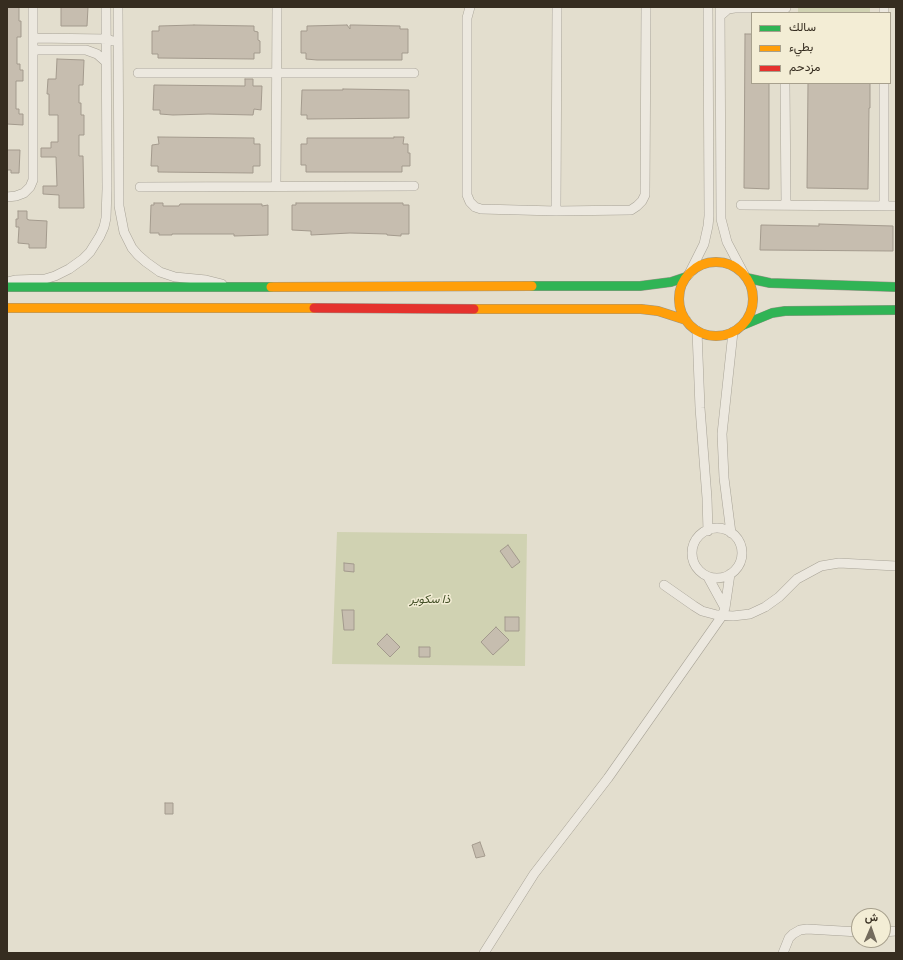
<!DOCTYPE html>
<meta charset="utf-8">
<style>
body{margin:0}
#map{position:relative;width:903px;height:960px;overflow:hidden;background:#e3dece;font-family:"Crimson Pro",Vazirmatn,serif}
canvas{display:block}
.frame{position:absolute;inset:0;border:8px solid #362d20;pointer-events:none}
.legend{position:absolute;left:751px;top:12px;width:140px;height:72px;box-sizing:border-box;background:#f3edd5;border:1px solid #a7a08d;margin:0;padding:5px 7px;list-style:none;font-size:12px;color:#362d20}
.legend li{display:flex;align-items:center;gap:8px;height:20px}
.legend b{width:20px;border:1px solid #a7a08d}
.north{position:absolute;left:851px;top:908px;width:40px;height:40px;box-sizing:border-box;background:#f3edd5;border:1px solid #a7a08d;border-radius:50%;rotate:2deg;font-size:11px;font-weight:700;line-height:16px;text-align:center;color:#362d20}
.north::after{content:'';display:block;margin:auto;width:14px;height:18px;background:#736b5d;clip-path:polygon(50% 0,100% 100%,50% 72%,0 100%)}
</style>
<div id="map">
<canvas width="903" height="960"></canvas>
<div class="frame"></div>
<ul class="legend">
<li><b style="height:5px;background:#30b455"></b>سالك</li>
<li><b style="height:5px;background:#ff9f0a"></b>بطيء</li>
<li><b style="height:5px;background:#e5322d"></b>مزدحم</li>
</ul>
<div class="north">ش</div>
</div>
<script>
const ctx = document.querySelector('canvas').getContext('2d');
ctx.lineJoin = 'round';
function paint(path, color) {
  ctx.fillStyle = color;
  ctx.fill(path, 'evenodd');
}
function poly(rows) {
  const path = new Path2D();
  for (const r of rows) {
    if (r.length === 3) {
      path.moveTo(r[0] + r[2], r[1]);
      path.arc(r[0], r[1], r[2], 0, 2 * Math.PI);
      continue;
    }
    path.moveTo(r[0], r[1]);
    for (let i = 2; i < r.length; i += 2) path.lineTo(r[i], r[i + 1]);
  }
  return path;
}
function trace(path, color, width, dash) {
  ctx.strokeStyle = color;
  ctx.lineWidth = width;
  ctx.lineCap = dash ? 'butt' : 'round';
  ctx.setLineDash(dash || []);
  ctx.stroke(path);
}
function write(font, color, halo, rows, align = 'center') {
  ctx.font = font + ' "Crimson Pro",Vazirmatn,serif';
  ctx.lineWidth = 3;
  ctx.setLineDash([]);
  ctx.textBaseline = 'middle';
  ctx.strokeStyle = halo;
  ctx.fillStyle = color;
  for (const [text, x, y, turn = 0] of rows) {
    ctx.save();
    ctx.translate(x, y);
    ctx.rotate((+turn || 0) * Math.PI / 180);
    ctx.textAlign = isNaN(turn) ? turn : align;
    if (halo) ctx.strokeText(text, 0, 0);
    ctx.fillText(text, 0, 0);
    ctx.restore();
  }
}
const green = poly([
 [798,7,870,7,870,13,798,13],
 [337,532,527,534,525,666,332,664]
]);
const building = poly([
 [7,7,19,7,19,21,21,21,21,37,17,37,17,64,20,64,20,70,23,70,23,81,16,81,16,109,19,109,19,114,23,114,23,125,7,124,7,7],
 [61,7,88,7,87,26,61,26,61,7],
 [194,25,254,26,254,31,258,32,258,40,260,41,260,53,254,53,254,59,158,58,158,54,152,54,152,31,159,31,159,26,194,25],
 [347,25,350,29,350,25,354,25,400,26,400,29,408,29,408,53,402,53,402,60,317,60,306,59,306,53,301,53,301,31,307,31,307,26,347,25],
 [745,34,752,34,752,83,769,83,769,189,744,188,745,34],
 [57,59,84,60,83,85,79,85,79,103,81,103,81,115,84,115,84,135,79,135,79,156,83,156,84,208,59,208,59,195,43,194,43,186,57,186,56,157,41,157,41,148,51,148,51,142,58,142,58,115,49,115,49,94,47,94,48,79,56,79,57,59],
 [245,79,253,79,253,86,262,86,261,110,254,109,253,115,208,114,173,115,160,114,160,110,153,110,154,85,245,86,245,79],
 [808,83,870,83,870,108,869,108,868,189,807,188,808,83],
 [343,89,409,90,409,118,307,119,307,115,301,115,302,90,343,90,343,89],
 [158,137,254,138,254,144,260,144,260,166,253,166,253,173,158,172,158,166,151,166,152,145,159,144,158,137],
 [394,137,404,137,403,144,408,144,408,153,410,153,410,166,402,166,402,172,306,172,306,165,301,165,301,144,307,144,307,138,394,138,394,137],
 [7,150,20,150,19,173,11,173,11,170,7,170,7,150],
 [154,203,163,203,163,206,179,206,180,204,262,204,262,206,268,205,268,235,234,236,234,234,172,234,172,235,159,235,159,233,150,233,151,205,154,205,154,203],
 [296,203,403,203,403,205,409,205,409,234,401,234,401,236,387,235,387,234,350,233,311,235,311,231,292,230,292,205,296,205,296,203],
 [18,211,27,211,27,219,29,220,47,221,46,248,29,248,29,244,18,243,19,227,16,227,16,219,18,219,18,211],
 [819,224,893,226,893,251,760,250,761,225,819,226,819,224],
 [508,545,520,562,512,568,500,551,508,545],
 [344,563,354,564,354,572,344,571,344,563],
 [342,610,354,610,354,630,344,630,342,610],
 [505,617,519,617,519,631,505,631,505,617],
 [496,627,509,640,493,655,481,642,496,627],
 [387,634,400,647,390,657,377,644,387,634],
 [419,647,430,647,430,657,419,657,419,647],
 [165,803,173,803,173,814,165,814,165,803],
 [480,842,485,856,476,858,472,845,480,842]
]);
const street = poly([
 [118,7,119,206,124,232,132,248,138,255,146,262,160,272,175,277,206,280,222,284],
 [470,7,467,18,467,195,470,202,475,207,481,209,556,211,631,210,637,206,642,201,645,195,646,7],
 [720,7,721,219,727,242,744,274],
 [884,13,884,7],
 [720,16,728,9,735,8,786,8],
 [33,38,108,39,112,41],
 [33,50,86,50,97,54,106,62],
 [138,73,414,73],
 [785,83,786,205],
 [276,186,277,7],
 [140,187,414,186],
 [7,197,16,196,24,193,30,187,33,180,33,7],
 [741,205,896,206],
 [884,206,884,83],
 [556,211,557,7],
 [689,274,704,244,708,226,709,216,708,7],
 [7,282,15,280,45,279,55,276,69,269,83,259,90,252,100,236,104,227,106,218,107,189,106,7],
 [697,331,700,408,707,498,708,531],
 [717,553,25],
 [731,533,724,478,722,434,733,332],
 [708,577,725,608,730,574],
 [664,585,694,606,702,611,717,615,733,616,750,614,765,607,779,597,797,579,821,566,839,563,896,566],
 [883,932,896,931],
 [484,953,534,874,608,778,691,660,722,616,725,608],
 [783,953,789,938,793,934,800,930,807,929,859,932]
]);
const fast = poly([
 [747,278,770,283,896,287],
 [532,286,640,286,671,282,686,277],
 [7,287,271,287],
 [743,325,772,313,785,311,896,310]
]);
const slow = poly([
 [716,299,37],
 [271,287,532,286],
 [7,308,314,308],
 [474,309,641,309,658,311,686,320]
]);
const jam = poly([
 [314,308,474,309]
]);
const parkNames = [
 ["ذا سكوير",430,599]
];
paint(green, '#d0d2b2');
paint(building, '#c6bdaf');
trace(building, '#a39a8d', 1);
trace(street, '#a8a397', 10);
trace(fast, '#989387', 10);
trace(slow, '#989387', 10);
trace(jam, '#989387', 10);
trace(street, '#ece8df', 9);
trace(fast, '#30b455', 9);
trace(slow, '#ff9f0a', 9);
trace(jam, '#e5322d', 9);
write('italic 12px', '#445128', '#f3edd5', parkNames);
</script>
